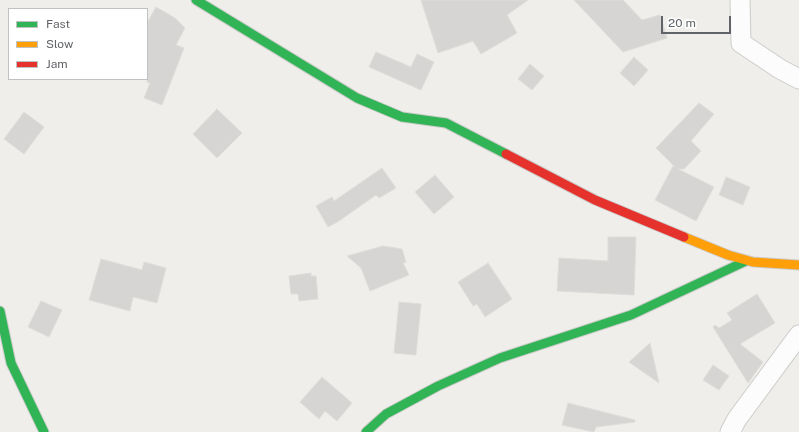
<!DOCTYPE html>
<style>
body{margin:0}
#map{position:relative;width:799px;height:432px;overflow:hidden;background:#efeeea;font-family:"Public Sans",sans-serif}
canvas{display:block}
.legend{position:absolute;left:8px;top:8px;width:140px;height:72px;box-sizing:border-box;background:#fff;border:1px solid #bfc1c2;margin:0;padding:5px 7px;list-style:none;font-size:12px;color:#606367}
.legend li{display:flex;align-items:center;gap:8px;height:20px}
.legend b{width:20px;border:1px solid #bfc1c2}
.scale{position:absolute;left:661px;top:16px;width:70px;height:18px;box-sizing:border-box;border:2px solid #606367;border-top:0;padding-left:5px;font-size:12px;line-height:14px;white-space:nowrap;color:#606367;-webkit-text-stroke:3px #fff;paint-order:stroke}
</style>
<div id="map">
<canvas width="799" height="432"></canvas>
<ul class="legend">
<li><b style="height:5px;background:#30b455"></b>Fast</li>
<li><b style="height:5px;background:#ff9f0a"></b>Slow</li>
<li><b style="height:5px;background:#e5322d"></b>Jam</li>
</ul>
<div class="scale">20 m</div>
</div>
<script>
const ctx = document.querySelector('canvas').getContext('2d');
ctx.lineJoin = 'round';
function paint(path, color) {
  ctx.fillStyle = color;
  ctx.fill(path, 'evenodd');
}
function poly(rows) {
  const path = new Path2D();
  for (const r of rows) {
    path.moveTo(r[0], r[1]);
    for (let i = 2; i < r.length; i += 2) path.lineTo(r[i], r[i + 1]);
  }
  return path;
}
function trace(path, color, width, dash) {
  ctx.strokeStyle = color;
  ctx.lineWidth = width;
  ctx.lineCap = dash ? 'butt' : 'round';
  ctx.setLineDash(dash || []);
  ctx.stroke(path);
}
const building = poly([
 [421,0,528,0,507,15,517,33,481,54,473,41,438,53,421,0],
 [574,0,623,0,642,20,660,15,667,38,623,52,574,0],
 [156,7,175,18,185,28,176,45,184,48,162,105,144,98,150,83,147,82,147,23,156,7],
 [376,52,411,67,417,54,434,62,421,90,369,67,376,52],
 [634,57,648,70,634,86,620,73,634,57],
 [530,64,544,76,532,90,518,79,530,64],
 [699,103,714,114,691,141,701,151,684,169,678,169,714,187,696,221,655,200,673,166,675,167,656,148,699,103],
 [217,109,242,133,217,158,193,134,217,109],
 [24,112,44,127,24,154,4,139,24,112],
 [382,168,396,188,379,198,376,195,339,221,328,227,316,206,332,197,334,201,382,168],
 [435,175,454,197,434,214,415,192,435,175],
 [726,177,750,187,743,205,719,195,726,177],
 [608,237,636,237,634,295,557,291,559,258,608,261,608,237],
 [383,246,402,249,406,262,403,263,409,275,370,291,361,268,347,256,383,246],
 [101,259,142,270,144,262,166,268,157,303,133,297,130,311,89,300,101,259],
 [488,263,512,299,485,317,477,304,473,306,458,282,488,263],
 [311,273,311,276,316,276,318,299,299,301,298,294,291,294,289,276,311,273],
 [757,294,775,323,740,344,763,362,748,383,713,327,715,325,719,328,732,320,727,313,757,294],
 [41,301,62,310,49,337,28,327,41,301],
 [399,302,421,304,416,355,394,353,399,302],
 [650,343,659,383,629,362,650,343],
 [713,365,729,376,719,390,703,380,713,365],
 [322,377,352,403,337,421,325,411,319,419,300,402,322,377],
 [568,403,635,420,635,422,596,427,594,432,562,425,568,403]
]);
const street = poly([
 [740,0,741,43,780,69,799,79],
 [730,432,737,419,799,335]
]);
const fast = poly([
 [196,0,357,98,402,117,446,123,506,154],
 [0,311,11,363,44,432],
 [366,432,386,414,438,386,500,358,631,315,746,261]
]);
const slow = poly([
 [684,237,728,255,753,262,799,265]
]);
const jam = poly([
 [506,154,595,200,684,237]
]);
paint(building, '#d6d5d3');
trace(building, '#deddda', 1);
trace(street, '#cccccb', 21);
trace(fast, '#cccccb', 11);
trace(slow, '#cccccb', 11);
trace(jam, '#cccccb', 11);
trace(street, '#fdfcfc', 19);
trace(fast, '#30b455', 9);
trace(slow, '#ff9f0a', 9);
trace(jam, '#e5322d', 9);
</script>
